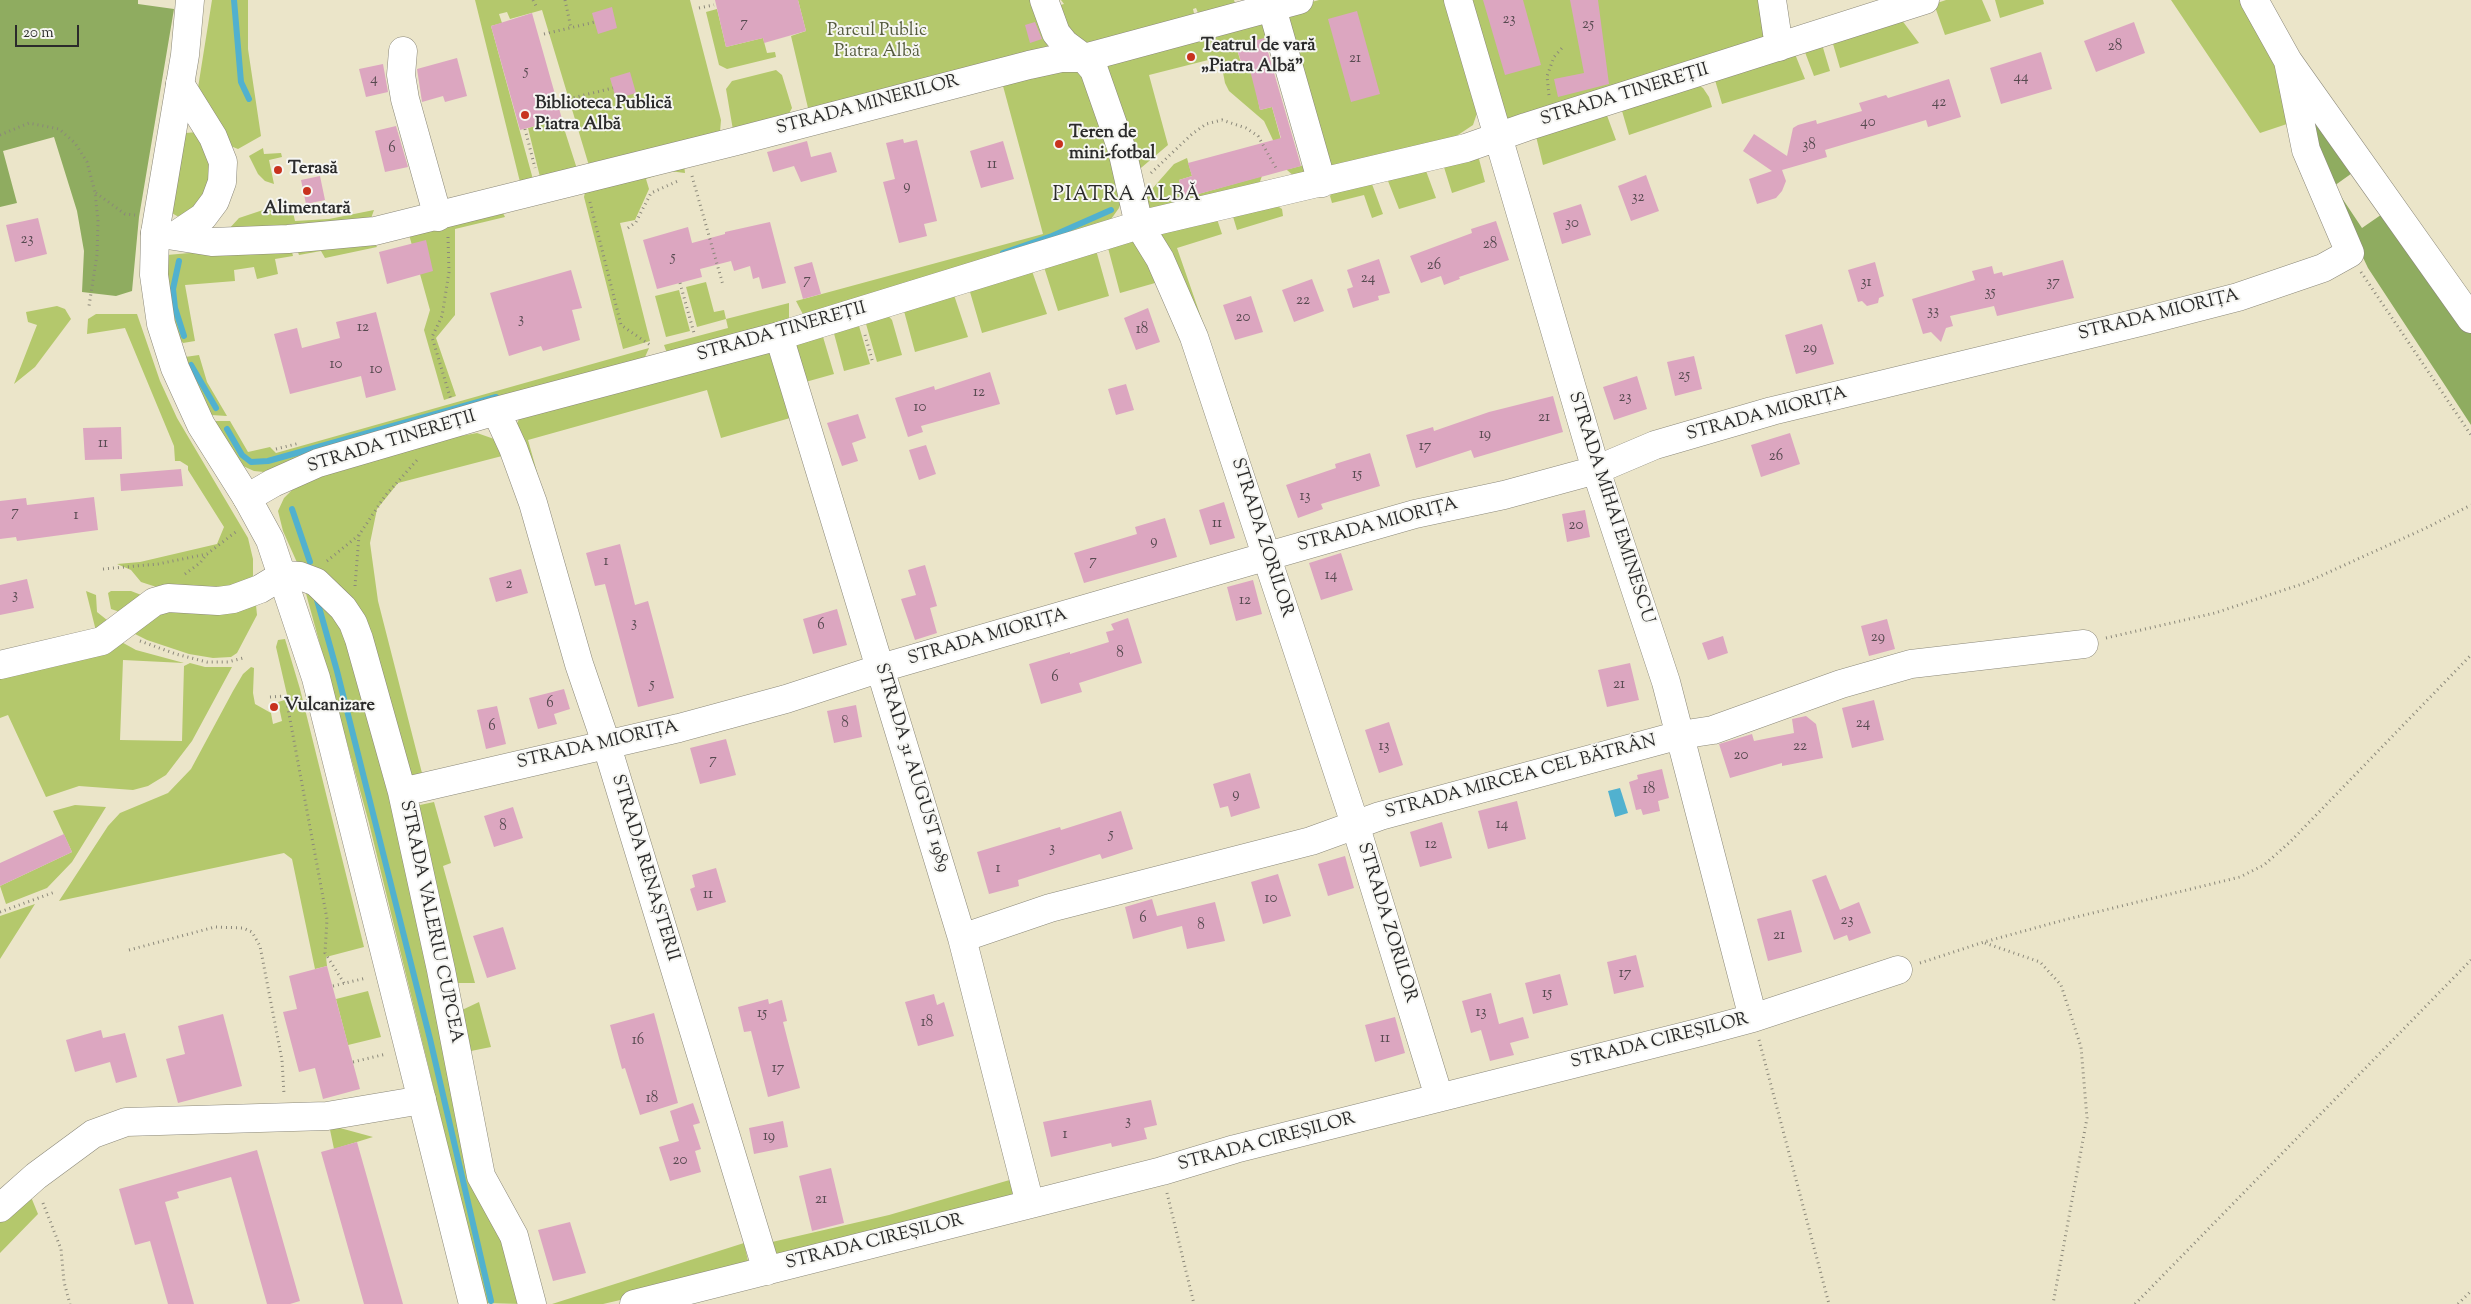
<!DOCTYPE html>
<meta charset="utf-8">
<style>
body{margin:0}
#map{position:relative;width:2471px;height:1304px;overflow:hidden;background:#ebe5c9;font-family:"Sorts Mill Goudy",serif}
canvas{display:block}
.scale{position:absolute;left:15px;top:25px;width:64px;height:22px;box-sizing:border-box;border:2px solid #2b2b2b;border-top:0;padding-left:6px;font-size:15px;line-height:18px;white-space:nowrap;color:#2b2b2b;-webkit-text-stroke:4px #f6f6f2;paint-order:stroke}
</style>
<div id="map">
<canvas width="2471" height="1304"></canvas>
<div class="scale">20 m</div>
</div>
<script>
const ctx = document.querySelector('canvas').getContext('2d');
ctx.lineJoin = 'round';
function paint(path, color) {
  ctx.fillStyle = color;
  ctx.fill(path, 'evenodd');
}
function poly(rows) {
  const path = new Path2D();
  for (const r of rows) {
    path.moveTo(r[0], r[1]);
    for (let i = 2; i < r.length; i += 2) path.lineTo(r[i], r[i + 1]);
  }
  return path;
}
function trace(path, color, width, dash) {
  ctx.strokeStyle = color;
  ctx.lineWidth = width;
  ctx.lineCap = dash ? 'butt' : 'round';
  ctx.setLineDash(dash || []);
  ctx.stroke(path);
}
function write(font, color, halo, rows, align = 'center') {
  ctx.font = font + ' "Sorts Mill Goudy",serif';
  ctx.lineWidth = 4;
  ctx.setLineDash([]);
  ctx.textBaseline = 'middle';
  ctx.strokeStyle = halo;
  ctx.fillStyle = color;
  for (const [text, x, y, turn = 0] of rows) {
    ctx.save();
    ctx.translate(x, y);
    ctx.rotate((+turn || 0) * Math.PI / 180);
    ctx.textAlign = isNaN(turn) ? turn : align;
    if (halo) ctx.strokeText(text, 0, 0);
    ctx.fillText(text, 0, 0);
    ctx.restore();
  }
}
const green = poly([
 [212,0,248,0,248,49,261,136,238,149,228,145,197,94],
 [475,0,690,0,721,120,720,132,590,169,542,10,510,19,507,12,499,14,502,23,491,26,534,183,521,186],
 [798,0,1034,0,1049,50,814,115,808,108,791,36,806,31],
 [1061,0,1234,0,1237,10,1201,20,1196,8,1193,9,1196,22,1087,52,1052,7,1064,4],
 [1319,0,1450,0,1479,107,1473,125,1449,141,1327,168,1282,10],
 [1468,0,1765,0,1764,36,1756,44,1508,122],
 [1946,0,1982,0,1991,21,1945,35,1934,4],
 [1995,0,2043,0,2044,4,2000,18],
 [2171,0,2244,0,2277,58,2287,124,2260,133],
 [717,9,726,47,763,38,767,53,775,52,776,57,727,69,719,65,706,12],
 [1898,15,1919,43,1840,68,1831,37],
 [1269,17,1274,36,1236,46,1241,63,1250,61,1260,110,1272,107,1289,169,1308,164,1310,172,1295,177,1287,170,1264,121,1229,91,1225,83,1220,57,1149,75,1168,145,1135,173,1104,61],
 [1821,41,1830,71,1814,76,1803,47],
 [1793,49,1805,79,1722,104,1715,80],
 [1077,63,1124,193,1119,208,1109,222,807,322,796,301,1043,234,1003,86,957,98,955,90],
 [776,70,782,75,792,108,785,121,733,130,726,89,732,81],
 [1695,83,1703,88,1709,97,1712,107,1629,135,1620,104],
 [1605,110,1616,140,1543,165,1535,132],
 [561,119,578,172,541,181,528,128],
 [197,132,210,159,209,191,184,220,170,212,186,133],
 [263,148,264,154,281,153,282,157,269,160,274,184,265,181,258,174,249,156],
 [1475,157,1479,159,1485,182,1452,193,1443,164],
 [1187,158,1192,176,1179,180,1184,198,1262,176,1258,187,1146,216,1143,204,1152,189,1174,164],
 [684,163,685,173,669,171,646,179,649,189,635,220,620,223,650,341,623,349,584,197,586,187],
 [1425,168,1436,198,1399,209,1388,181,1392,176],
 [1369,176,1383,214,1372,218,1364,195,1332,203,1330,196,1338,185],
 [1276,205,1282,209,1283,216,1237,230,1231,210],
 [292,208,295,221,329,219,374,210,369,224,227,231,239,218,263,210],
 [501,209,505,217,455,229,455,315,436,338,456,396,444,400,424,330,430,310,408,231],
 [1215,213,1222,234,1177,248,1236,418,1273,537,1153,230],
 [1131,238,1162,281,1120,293,1108,248],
 [373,240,377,247,325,258,321,251,299,255,295,244],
 [290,244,293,256,275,259,278,274,257,279,254,267,234,270,235,281,185,285,195,341,183,343,177,335,168,286,167,255],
 [1096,250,1109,296,1058,311,1044,267],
 [1032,271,1047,314,982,333,970,292,972,286],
 [706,282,714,312,724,310,726,319,789,303,789,319,668,356,664,345,728,328,726,319,697,327,686,287],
 [679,290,690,331,666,337,655,296],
 [954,295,968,337,915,352,904,311],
 [57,306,65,309,71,319,35,367,14,384,37,325,28,322,26,312],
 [886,313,892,320,902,355,877,362,864,317],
 [96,314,137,314,160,381,177,418,248,538,253,559,253,576,245,589,172,592,141,582,131,570,117,564,140,562,217,544,224,527,188,470,188,466,180,461,175,461,174,446,125,328,87,334,88,319],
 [857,319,870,364,844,371,832,326],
 [821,330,834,374,802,383,791,346],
 [649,348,645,357,356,448,264,472,254,471,243,466,214,421,230,421,248,452,270,447,276,453],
 [768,349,777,356,797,416,721,438,707,390,528,440,542,490,515,428,519,419],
 [199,355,207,382,227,416,211,415,185,357],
 [477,433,497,440,502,456,398,483,377,509,370,543,378,601,423,777,411,777,372,666,299,567,283,531,278,511,284,498,294,488,356,462,412,445],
 [305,590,340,614,506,1231,522,1304,486,1303,369,823],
 [86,591,96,595,97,612,112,624,97,635],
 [111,591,131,591,149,598,120,612,111,609,108,593],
 [256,605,257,615,237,653,231,657,213,658,189,654,147,640,133,633,153,607],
 [116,639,136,650,184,663,123,660,120,740,182,741,184,666,190,663,205,667,232,667,192,741,166,775,148,786,133,790,79,786,46,797,8,715,0,718,0,675],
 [285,639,300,689,364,947,326,957,327,966,315,969,292,859,284,853,59,901,108,826,120,813,168,793,191,769,233,691,243,674,251,667,254,668,253,693,255,704,271,713,273,724,282,721,278,702,288,699,276,647,278,640],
 [434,802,451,863,443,866,475,983,456,983,413,815,420,805],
 [75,805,106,807,72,862,47,888,6,904,0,886,72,852,53,811],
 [35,904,0,959,0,960,0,916],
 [368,991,381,1037,348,1045,336,999],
 [479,1002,491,1047,471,1051,462,1010],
 [329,1125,373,1137,334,1149],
 [1013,1179,1021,1200,777,1262,772,1242,889,1215],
 [29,1192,38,1214,0,1253,0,1219],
 [744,1243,750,1270,603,1304,552,1304]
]);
const forest = poly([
 [0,0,138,0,138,4,174,9,139,217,132,291,116,296,82,292,84,251,77,211,54,137,3,151,17,203,0,207],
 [2299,88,2355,171,2334,186,2362,228,2388,210,2471,333,2471,425,2368,268,2329,186]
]);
const water = poly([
 [1620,788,1628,813,1615,817,1608,791]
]);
const stream = poly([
 [234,0,241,82,249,99],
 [1003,253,1052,236,1111,210],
 [179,261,173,289,175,308,184,336],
 [191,365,216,408],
 [227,429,242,455,251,462,268,461,496,397],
 [292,509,310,562],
 [317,600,337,671,430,1039,491,1301]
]);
const building = poly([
 [715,0,798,0,806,31,764,43,763,38,726,47],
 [1483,0,1523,0,1541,65,1505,75],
 [1570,0,1598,0,1609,84,1558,97,1554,79,1584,73],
 [612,7,617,28,598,34,592,13],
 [1357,11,1380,94,1351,102,1328,19],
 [532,13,562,119,520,130,491,26],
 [1035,22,1042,39,1030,43,1025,25],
 [2134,22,2145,53,2096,72,2084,41],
 [1264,38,1301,166,1184,198,1179,180,1192,176,1188,163,1281,138,1272,107,1260,110,1250,70,1244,71,1236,46],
 [2041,52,2052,89,2001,104,1990,68],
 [457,58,467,96,445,102,443,96,422,102,417,69],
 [383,64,388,92,366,97,359,69],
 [630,72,636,93,616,99,610,78],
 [1949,79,1961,117,1928,127,1926,120,1825,150,1827,157,1782,170,1786,181,1782,191,1776,198,1757,204,1749,179,1772,171,1743,151,1754,134,1787,156,1793,128,1798,125,1816,120,1817,124,1862,111,1859,103,1886,95,1888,98],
 [396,126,408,167,385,172,375,131],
 [903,139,904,143,917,140,937,221,924,224,927,236,899,243,883,182,895,179,886,143],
 [807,141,811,157,831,152,837,172,801,182,794,166,773,172,767,152],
 [1003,141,1014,179,981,188,970,151],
 [1646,175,1659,211,1631,221,1618,186],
 [320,176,325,200,306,204,301,180],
 [1581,204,1591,235,1562,244,1553,213],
 [38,218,47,254,15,262,6,225],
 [1496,221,1509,260,1459,277,1460,279,1444,285,1441,276,1421,283,1410,256,1472,233,1471,229],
 [770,222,786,283,762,289,759,277,753,279,750,266,734,271,731,261,700,269,702,277,657,289,643,240,688,227,692,243,725,234,725,232],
 [426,240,433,271,387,284,379,252],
 [1379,259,1390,293,1378,296,1379,300,1353,308,1347,289,1353,287,1347,270],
 [2063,260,2074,298,1997,316,1994,306,1950,316,1953,326,1946,328,1941,342,1931,332,1923,334,1912,299,1975,280,1972,271,1992,266,1994,274,2002,272,2003,276],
 [812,262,821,294,803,299,794,267],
 [1875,262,1884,296,1879,298,1878,303,1867,306,1862,301,1858,302,1848,270],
 [571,270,582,308,572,310,580,340,543,351,541,346,509,356,490,293],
 [1312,279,1324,311,1294,322,1282,290],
 [1251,296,1263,332,1235,340,1223,305],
 [1148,308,1160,342,1136,350,1124,318],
 [376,312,396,390,366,398,361,376,290,394,274,334,297,328,302,348,340,338,336,322],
 [1822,324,1834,364,1796,374,1785,335],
 [1694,356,1702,389,1675,396,1667,362],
 [990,372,1000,404,921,426,923,432,908,437,895,398,934,386,935,390],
 [1637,376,1647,409,1614,420,1603,387],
 [1126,384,1134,410,1116,415,1108,389],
 [1553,396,1563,432,1474,458,1471,450,1416,468,1406,435,1433,427,1434,431,1489,412],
 [858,414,866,438,852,443,858,461,842,466,827,423],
 [121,427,122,459,85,460,83,428],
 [1790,433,1800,464,1761,477,1751,445],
 [926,445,936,474,919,480,909,450],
 [1370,453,1380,486,1321,504,1323,509,1298,518,1286,485,1336,468,1335,464],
 [181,469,183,486,121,491,120,474],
 [94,497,98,530,17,541,16,537,0,539,0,501,26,498,27,505],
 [1224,502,1235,538,1210,545,1199,510],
 [1585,510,1590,537,1567,542,1562,514],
 [1165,518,1177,557,1084,583,1074,553,1137,534,1135,527],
 [620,544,635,605,648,601,674,698,638,707,605,584,595,586,586,553],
 [1341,553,1353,590,1321,600,1309,563],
 [925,565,937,606,930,608,937,633,915,640,901,599,916,595,908,570],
 [521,569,528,593,496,602,489,578],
 [27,579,34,608,0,615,0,585],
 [1253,580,1262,614,1236,621,1227,587],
 [837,609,847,645,813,654,803,619],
 [1128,618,1142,663,1079,683,1082,692,1041,704,1029,664,1070,652,1070,654,1109,642,1106,632,1114,630,1111,624],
 [1887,619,1895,649,1869,656,1861,626],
 [1723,636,1728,653,1708,660,1702,643],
 [1630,663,1639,700,1607,707,1598,670],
 [564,689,570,709,554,714,557,724,538,729,529,698],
 [1874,700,1884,740,1852,748,1842,708],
 [856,705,862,737,834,743,827,711],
 [497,706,506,744,486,749,477,710],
 [1806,716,1816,724,1823,758,1782,766,1782,763,1730,778,1719,744,1752,734,1754,741,1794,733,1792,719],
 [1389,722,1403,765,1379,773,1365,730],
 [726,739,736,775,700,784,690,748],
 [1662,769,1669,798,1658,801,1660,811,1643,815,1641,809,1636,810,1629,782,1638,779,1637,775],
 [1250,773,1260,808,1231,817,1228,806,1220,808,1213,784],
 [1517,801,1526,839,1488,849,1478,811],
 [513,807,523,838,494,847,484,816],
 [1121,811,1133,849,1102,859,1100,854,1018,880,1019,886,989,894,977,852,1060,827,1061,830],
 [1442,822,1452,858,1420,867,1410,832],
 [64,834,72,852,0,886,0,863],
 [1345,856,1354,888,1328,896,1318,864],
 [716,868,726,902,697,911,690,889,695,887,692,875],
 [1278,874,1291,916,1263,924,1251,882],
 [1826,875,1840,910,1859,902,1871,933,1849,941,1847,935,1834,940,1812,880],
 [1152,899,1157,916,1215,902,1225,941,1187,949,1182,926,1133,939,1125,907],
 [1791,910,1802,952,1768,961,1757,919],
 [503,927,516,969,487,978,473,936],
 [1636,955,1644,987,1614,994,1607,962],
 [327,966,360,1089,323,1099,315,1068,299,1072,283,1012,297,1009,289,976],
 [1560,974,1568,1005,1533,1014,1525,983],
 [1491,993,1499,1024,1523,1017,1529,1038,1510,1043,1514,1055,1490,1061,1481,1030,1471,1033,1462,1001],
 [934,994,937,1005,944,1002,954,1036,918,1046,905,1002],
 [768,999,769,1004,782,1000,787,1021,783,1022,800,1088,768,1097,751,1031,744,1032,738,1007],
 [654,1013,678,1103,640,1115,625,1068,622,1069,610,1025],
 [223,1014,242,1086,178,1103,166,1059,185,1054,178,1026],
 [1395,1017,1405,1053,1375,1062,1365,1025],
 [101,1030,103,1038,125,1033,137,1077,116,1083,110,1062,75,1072,66,1040],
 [1151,1100,1157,1125,1144,1128,1147,1139,1112,1147,1111,1143,1051,1157,1043,1122],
 [693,1103,700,1123,693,1125,701,1149,695,1151,701,1172,670,1181,659,1147,679,1141,670,1111],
 [783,1121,788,1147,754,1154,749,1128],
 [357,1142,403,1304,364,1304,321,1152],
 [257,1150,300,1301,290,1304,267,1304,231,1177,177,1192,179,1198,165,1202,194,1304,168,1304,150,1241,135,1245,119,1189],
 [831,1168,844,1223,812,1231,799,1176],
 [570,1222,586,1273,553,1281,538,1230]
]);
const path = poly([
 [533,0,537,8],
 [565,0,571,28],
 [699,8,714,5],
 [544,34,595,22],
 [1549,95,1547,76,1554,57,1562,48],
 [564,100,613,88],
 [525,129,535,168],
 [0,135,29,123,59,129,75,143,87,162,95,192,98,221,97,255,89,306],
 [1151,173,1192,134,1206,124,1222,120,1246,128,1258,136,1276,168],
 [692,176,723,285],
 [96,193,125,214,135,215],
 [590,202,621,325,650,345],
 [628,228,636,222,651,193,678,181],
 [448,237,449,272,442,316,432,337,451,400],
 [2361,272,2471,435],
 [680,283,694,333],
 [865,335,873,363],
 [276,449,300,443],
 [327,561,359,535,385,496,417,460],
 [103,569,158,564,207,554,237,531],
 [185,574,200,563,206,555],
 [355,586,359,535],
 [2106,638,2215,613,2305,583,2426,528,2471,505],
 [140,641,176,654,207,662,228,662,243,658],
 [270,697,284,696,287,703,327,919,325,953,344,983],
 [0,912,55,892],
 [1985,943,2040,962,2061,985,2081,1047,2087,1118,2053,1304],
 [129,950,215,927,243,928,252,932,260,946,282,1060,284,1094],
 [1920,963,1984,942,2064,920,2240,877,2264,865,2290,842,2471,655],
 [333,986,366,978],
 [1759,1040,1829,1304],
 [353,1062,386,1054],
 [1167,1193,1194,1304],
 [43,1203,61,1249,64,1282,70,1304],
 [2135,1304,2471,960],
 [2458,1304,2471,1291]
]);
const minor = poly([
 [1044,0,1056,33,1065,44,1084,58,1094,70,1122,150,1139,225,1160,259,1194,337,1355,824,1439,1097],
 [1458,0,1596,470,1666,682,1753,1018],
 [1772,0,1779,47],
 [2254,0,2288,61,2471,319],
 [1272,8,1322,183],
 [403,51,401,75,405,99,438,217],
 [155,233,212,242,288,239,375,231,737,141,1029,65,1061,58,1084,58,1299,0],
 [176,235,203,217,215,201,222,182,223,162,213,137,180,84],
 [779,336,962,938,1030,1204],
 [496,411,513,448,533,503,579,664,606,743,767,1271],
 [247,498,273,483,318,463,496,411,779,336,1139,225,1466,148,1526,127,1925,0],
 [0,665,102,641,154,602,168,598,218,601,233,599,260,589,283,575,300,576,316,582,343,608,353,623,359,639,402,792,441,970,481,1176,514,1236,532,1304],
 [402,792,679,728,786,699,881,668,1268,556,1415,514,1504,495,1596,470,1655,445,1772,411,2145,321,2238,297,2323,268,2350,253,2306,150,2288,61],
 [962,938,1050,908,1311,841,1380,816,1680,735,1713,730,1841,684,1911,664,2084,644],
 [0,1208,36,1176,93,1134,126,1122,327,1116,422,1100],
 [634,1304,1162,1171,1235,1149,1701,1032,1753,1018,1898,970]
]);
const major = poly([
 [190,0,185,55,155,233,154,275,161,324,175,368,201,425,247,498,270,540,316,678,473,1304]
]);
const markers = [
 [1191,57,5,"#c8321e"],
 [525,115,5,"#c8321e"],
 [1059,144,5,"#c8321e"],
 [278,170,5,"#c8321e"],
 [307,191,5,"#c8321e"],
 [274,707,5,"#c8321e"]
];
const numberNames = [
 ["23",1509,20],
 ["7",744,24],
 ["25",1588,25],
 ["28",2115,47],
 ["21",1355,59],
 ["5",526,72],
 ["44",2021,78],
 ["4",374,80],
 ["42",1939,103],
 ["40",1868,123],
 ["38",1809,146],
 ["6",392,149],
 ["11",992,165],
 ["9",907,187],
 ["32",1638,198],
 ["30",1572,224],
 ["23",27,240],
 ["28",1490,245],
 ["5",673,258],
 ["26",1434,266],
 ["24",1368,279],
 ["7",807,281],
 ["31",1866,283],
 ["37",2053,283],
 ["35",1990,293],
 ["22",1303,301],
 ["33",1933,312],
 ["20",1243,318],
 ["3",521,320],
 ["12",363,328],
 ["18",1142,330],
 ["29",1810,349],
 ["10",336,365],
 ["10",376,370],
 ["25",1684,376],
 ["12",979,393],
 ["23",1625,398],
 ["10",920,408],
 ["21",1544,418],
 ["19",1485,435],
 ["11",103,444],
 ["17",1425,447],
 ["26",1776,457],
 ["15",1357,475],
 ["13",1305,497],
 ["7",15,513],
 ["1",76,516],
 ["11",1217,524],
 ["20",1576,526],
 ["9",1154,542],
 ["1",606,562],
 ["7",1093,562],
 ["14",1331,576],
 ["2",509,585],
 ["3",15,596],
 ["12",1245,601],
 ["3",634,624],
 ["6",821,626],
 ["29",1878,638],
 ["8",1120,654],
 ["6",1055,678],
 ["5",652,685],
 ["21",1619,685],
 ["6",550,704],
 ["8",845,724],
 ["24",1863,724],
 ["6",492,727],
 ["13",1384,747],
 ["22",1800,747],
 ["20",1741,756],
 ["7",713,761],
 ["18",1649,790],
 ["9",1236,795],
 ["14",1502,825],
 ["8",503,827],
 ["5",1111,835],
 ["12",1431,845],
 ["3",1052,849],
 ["1",998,869],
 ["11",708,895],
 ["10",1271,899],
 ["6",1143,919],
 ["23",1847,921],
 ["8",1201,926],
 ["21",1779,936],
 ["17",1625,974],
 ["15",1547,994],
 ["13",1481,1013],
 ["15",762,1014],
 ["18",927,1023],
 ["11",1385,1039],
 ["16",638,1041],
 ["17",778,1069],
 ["18",652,1099],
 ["3",1128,1122],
 ["1",1065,1135],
 ["19",769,1137],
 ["20",680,1161],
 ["21",821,1200]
];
const parkNames = [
 ["Parcul Public",877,32],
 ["Piatra Albă",877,53]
];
const poiNames = [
 ["Teatrul de vară",1201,47],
 ["„Piatra Albă”",1201,68],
 ["Biblioteca Publică",535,105],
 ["Piatra Albă",535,126],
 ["Teren de",1069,134],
 ["mini-fotbal",1069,155],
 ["Terasă",288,170],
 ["Alimentară",307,210,"center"],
 ["Vulcanizare",284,707]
];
const streetNames = [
 ["STRADA TINEREŢII",1625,96,-17],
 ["STRADA MINERILOR",868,106,-15],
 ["STRADA MIORIŢA",2159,316,-14],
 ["STRADA TINEREŢII",782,333,-16],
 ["STRADA MIORIŢA",1767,415,-15],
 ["STRADA TINEREŢII",392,443,-17],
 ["STRADA MIHAI EMINESCU",1610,508,72],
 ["STRADA MIORIŢA",1378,526,-15],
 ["STRADA ZORILOR",1261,538,72],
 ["STRADA MIORIŢA",988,638,-16],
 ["STRADA MIORIŢA",598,746,-13],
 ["STRADA 31 AUGUST 1989",911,768,73],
 ["STRADA MIRCEA CEL BĂTRÂN",1521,778,-15],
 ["STRADA RENAŞTERII",644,868,73],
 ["STRADA VALERIU CUPCEA",430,922,78],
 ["STRADA ZORILOR",1386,923,73],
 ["STRADA CIREŞILOR",1660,1042,-14],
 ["STRADA CIREŞILOR",1267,1143,-15],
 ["STRADA CIREŞILOR",875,1243,-14]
];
const quarterNames = [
 ["PIATRA ALBĂ",1127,197]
];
paint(green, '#b4c86c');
paint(forest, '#8fac60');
paint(water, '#51b1cf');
trace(stream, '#51b1cf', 6);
paint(building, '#dca6c0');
trace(minor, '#8b887a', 29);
trace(major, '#8b887a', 29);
trace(path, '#8b887a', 3, [1, 4]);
trace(minor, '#fff', 28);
trace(major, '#fff', 28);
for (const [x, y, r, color] of markers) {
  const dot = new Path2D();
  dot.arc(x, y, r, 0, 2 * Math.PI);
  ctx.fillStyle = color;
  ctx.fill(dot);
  trace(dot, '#f6f6f2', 2);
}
write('15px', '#574a50', null, numberNames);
write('18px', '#545a3e', '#f6f6f2', parkNames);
write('bold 18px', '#2b2b2b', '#f6f6f2', poiNames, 'left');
write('18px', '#2b2b2b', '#f6f6f2', streetNames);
ctx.letterSpacing = '1px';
write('20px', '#2b2b2b', '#f6f6f2', quarterNames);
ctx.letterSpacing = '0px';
</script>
